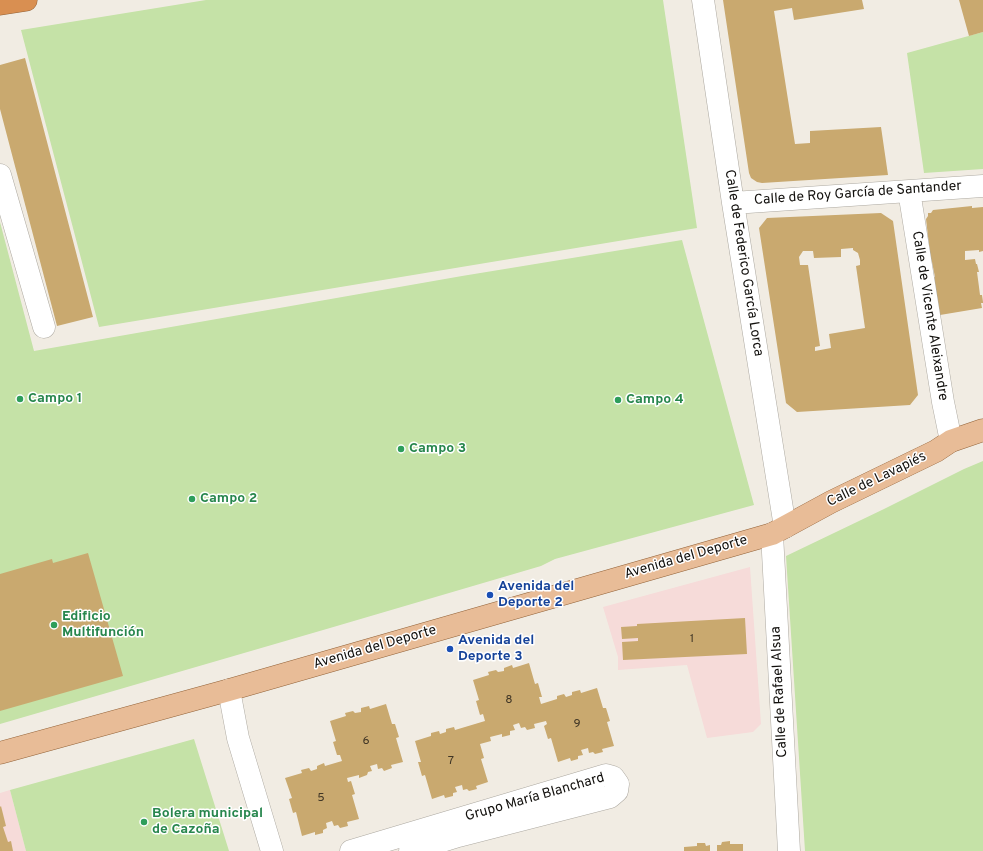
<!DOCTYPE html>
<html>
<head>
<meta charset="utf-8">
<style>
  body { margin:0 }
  canvas { display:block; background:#f1ece3 }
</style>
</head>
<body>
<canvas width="983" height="851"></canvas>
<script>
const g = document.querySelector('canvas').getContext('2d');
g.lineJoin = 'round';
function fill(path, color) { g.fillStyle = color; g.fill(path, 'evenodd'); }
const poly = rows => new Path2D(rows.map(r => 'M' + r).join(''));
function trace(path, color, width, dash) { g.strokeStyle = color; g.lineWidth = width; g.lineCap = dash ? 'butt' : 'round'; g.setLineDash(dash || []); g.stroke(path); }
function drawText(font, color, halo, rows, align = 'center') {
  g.font = font + ' Overpass,sans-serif'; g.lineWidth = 3; g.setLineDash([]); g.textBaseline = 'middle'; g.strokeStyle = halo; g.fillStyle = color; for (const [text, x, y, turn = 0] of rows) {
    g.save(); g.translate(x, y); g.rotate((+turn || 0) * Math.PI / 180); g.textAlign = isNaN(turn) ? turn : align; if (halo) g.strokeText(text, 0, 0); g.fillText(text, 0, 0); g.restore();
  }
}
const education = poly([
  [750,567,761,724,753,732,707,738,687,665,618,670,618,657,603,607],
  [10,790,26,851,0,851,0,793]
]);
const green = poly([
  [206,0,663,0,697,228,99,327,21,30],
  [983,32,983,169,924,173,907,53],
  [0,222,34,351,462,276,682,240,754,505,555,559,541,566,330,628,0,724],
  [983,461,983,851,805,851,786,556,884,509,964,469],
  [194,739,229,851,26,851,10,790]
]);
const building = poly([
  [723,0,862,0,864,9,794,20,792,8,774,11,795,144,810,143,810,131,881,127,888,175,762,183,757,182,751,178,749,173],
  [959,0,983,0,983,32,969,36],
  [25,58,93,317,57,326,0,109,0,65],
  [972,206,972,208,983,207,983,251,979,252,979,250,965,251,965,260,975,259,976,264,977,264,979,272,977,272,979,287,980,295,982,295,983,302,983,303,981,303,982,308,940,315,937,297,936,298,933,278,935,277,932,262,931,262,926,219,928,216,928,213,931,213,933,210],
  [881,213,893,221,918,395,910,405,797,412,786,403,759,228,767,218],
  [853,248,853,250,858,253,860,260,860,265,856,266,865,328,829,334,831,348,815,351,815,347,820,346,808,265,800,265,799,257,803,251,813,251,814,258,841,257,841,249],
  [88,553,123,676,0,711,0,574,52,559,53,563],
  [745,618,747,654,623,660,622,642,638,641,638,638,622,639,621,627,637,626,637,624],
  [529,663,535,684,538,683,542,697,539,697,541,704,557,699,557,696,564,694,566,697,572,695,572,692,580,690,581,693,597,688,603,708,606,708,610,721,607,722,614,746,602,749,603,752,595,754,593,752,589,753,588,748,581,750,583,755,578,756,578,759,571,761,570,758,558,762,551,738,548,739,544,726,547,724,546,721,534,724,535,728,527,730,525,727,521,728,519,723,513,725,515,730,510,731,510,735,502,737,502,734,490,737,491,741,480,744,484,758,481,759,488,782,476,786,477,789,469,791,467,789,463,790,462,785,455,787,457,792,453,793,453,796,445,798,444,795,432,799,425,775,422,776,418,762,421,762,415,741,431,736,431,733,439,731,440,734,446,732,446,729,454,727,455,730,485,721,483,714,480,715,476,701,479,700,473,680,489,675,488,672,496,670,498,672,504,671,504,668,512,665,513,668],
  [386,704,392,724,395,724,399,737,396,738,403,762,391,765,392,768,384,771,382,768,378,769,377,764,370,766,372,771,368,772,367,775,359,778,359,775,347,778,348,782,351,781,355,794,352,795,359,819,347,822,348,826,340,828,338,825,334,826,332,821,326,823,327,828,323,830,323,833,315,835,315,832,302,836,296,812,293,813,289,799,292,798,285,778,302,773,301,770,309,768,311,771,317,769,317,766,324,763,325,766,342,761,340,755,337,755,333,742,336,741,330,721,346,716,345,713,353,711,355,713,361,712,361,708,369,706,370,709],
  [1,806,6,826,3,827,8,842,11,841,13,851,0,851,0,807],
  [730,841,730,844,743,844,743,851,717,851,717,845,721,845,722,842],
  [697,843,705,843,706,846,710,845,710,851,684,851,684,847,697,846]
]);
const minor = poly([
  [703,0,733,203,785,527],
  [0,175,44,327],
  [909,191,943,402,951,441],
  [733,203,983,186],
  [772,534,789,851],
  [229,690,238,738,272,851],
  [351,851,606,775,613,777,618,784,617,791,610,797,458,836,410,851]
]);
const major = poly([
  [0,753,229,690,772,534,831,502,936,451,951,441,983,430]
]);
const highway = poly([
  [0,4,26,0]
]);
const markers = [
  [20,399,4,"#2e9e5b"],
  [618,400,4,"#2e9e5b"],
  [401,449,4,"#2e9e5b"],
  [192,499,4,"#2e9e5b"],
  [490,595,4,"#1a4fb4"],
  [54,625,4,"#2e9e5b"],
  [450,649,4,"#1a4fb4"],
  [144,822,4,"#2e9e5b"]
];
const numberNames = [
  ["1",692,640],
  ["8",509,701],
  ["9",577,725],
  ["6",366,742],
  ["7",451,762],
  ["5",321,799]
];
const streetNames = [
  ["Calle de Roy García de Santander",858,194,-4],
  ["Calle de Federico García Lorca",743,263,81],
  ["Calle de Vicente Aleixandre",929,316,81],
  ["Calle de Lavapiés",877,480,-26],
  ["Avenida del Deporte",686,558,-16],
  ["Avenida del Deporte",375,648,-16],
  ["Calle de Rafael Alsua",780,692,-93],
  ["Grupo María Blanchard",535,798,-16]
];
const leisureNames = [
  ["Campo 1",28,399],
  ["Campo 4",626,400],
  ["Campo 3",409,449],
  ["Campo 2",200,499],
  ["Edificio",62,617],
  ["Multifunción",62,633],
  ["Bolera municipal",152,814],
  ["de Cazoña",152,830]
];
const transitNames = [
  ["Avenida del",498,587],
  ["Deporte 2",498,603],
  ["Avenida del",458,641],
  ["Deporte 3",458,657]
];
fill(education, '#f6dbd9');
fill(green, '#c5e2a7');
fill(building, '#c9a96f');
trace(minor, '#ada9a1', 23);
trace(major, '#936339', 23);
trace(highway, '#936339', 23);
trace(minor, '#fff', 22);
trace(major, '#e8bc97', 22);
trace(highway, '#d98f51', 22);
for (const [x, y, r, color] of markers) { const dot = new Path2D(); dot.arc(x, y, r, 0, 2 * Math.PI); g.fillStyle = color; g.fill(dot); trace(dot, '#fff', 1.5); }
drawText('12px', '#403626', null, numberNames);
drawText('14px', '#12100d', '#fff', streetNames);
drawText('bold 14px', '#27864d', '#fff', leisureNames, 'left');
drawText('bold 14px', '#164399', '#fff', transitNames, 'left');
</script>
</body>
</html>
